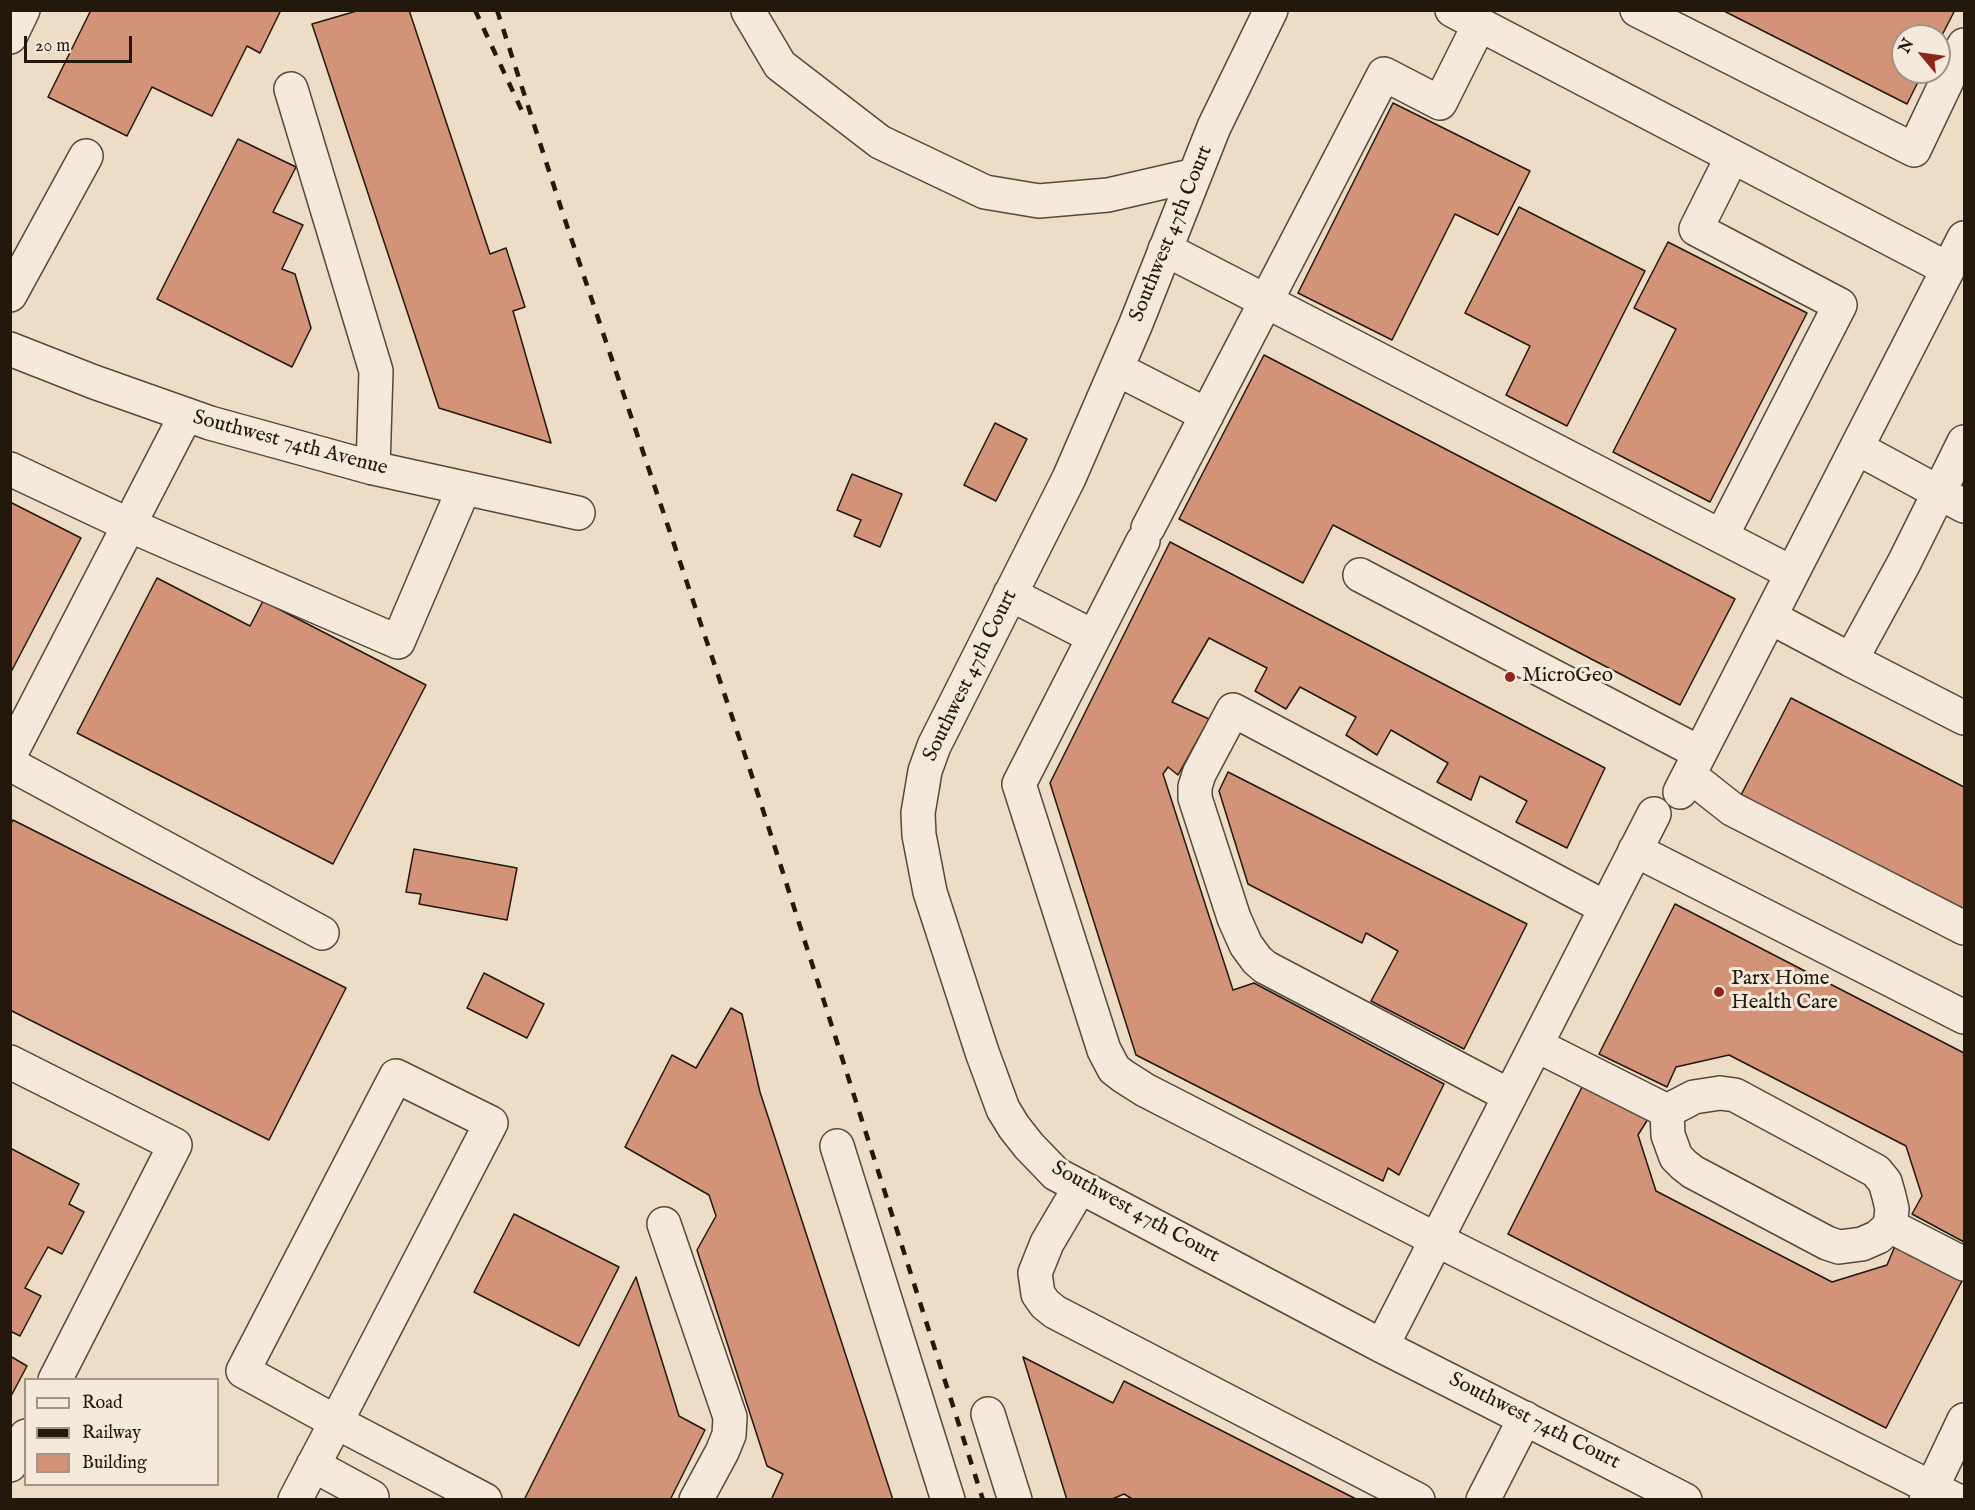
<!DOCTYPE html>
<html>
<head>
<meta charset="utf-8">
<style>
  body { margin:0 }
  #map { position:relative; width:1975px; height:1510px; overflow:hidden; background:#eeddc6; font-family:"IM FELL English",serif }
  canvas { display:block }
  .frame { position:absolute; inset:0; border:12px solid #22180c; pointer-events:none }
  .legend { position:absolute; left:24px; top:1378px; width:195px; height:108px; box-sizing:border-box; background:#f4e9da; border:2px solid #a09588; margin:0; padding:8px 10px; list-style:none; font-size:18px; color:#22180c }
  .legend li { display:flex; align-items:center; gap:12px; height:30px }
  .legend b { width:30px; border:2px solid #a09588 }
  .north { position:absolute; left:1891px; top:24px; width:60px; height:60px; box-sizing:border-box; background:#f4e9da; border:2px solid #a09588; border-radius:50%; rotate:299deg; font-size:16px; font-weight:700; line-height:24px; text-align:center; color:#22180c }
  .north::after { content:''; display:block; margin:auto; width:21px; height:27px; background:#8f2418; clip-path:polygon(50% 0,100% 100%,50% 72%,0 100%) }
  .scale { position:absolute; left:24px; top:36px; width:108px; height:27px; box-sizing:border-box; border:3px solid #22180c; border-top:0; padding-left:8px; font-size:18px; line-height:21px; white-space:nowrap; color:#22180c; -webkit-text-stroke:4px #f4e9da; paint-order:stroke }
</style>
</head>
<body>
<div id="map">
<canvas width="1975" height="1510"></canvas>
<div class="frame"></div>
<ul class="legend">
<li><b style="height:8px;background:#f4e9da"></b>Road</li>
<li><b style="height:8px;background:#22180c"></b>Railway</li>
<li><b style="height:16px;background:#d29379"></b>Building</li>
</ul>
<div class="north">N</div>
<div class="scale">20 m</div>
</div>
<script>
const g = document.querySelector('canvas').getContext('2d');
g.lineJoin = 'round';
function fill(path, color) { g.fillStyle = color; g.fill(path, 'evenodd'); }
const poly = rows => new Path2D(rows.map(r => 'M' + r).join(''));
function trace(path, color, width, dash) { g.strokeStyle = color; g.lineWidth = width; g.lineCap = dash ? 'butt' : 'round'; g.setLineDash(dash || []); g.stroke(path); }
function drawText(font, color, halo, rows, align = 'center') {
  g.font = font + ' "IM FELL English",serif'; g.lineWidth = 6; g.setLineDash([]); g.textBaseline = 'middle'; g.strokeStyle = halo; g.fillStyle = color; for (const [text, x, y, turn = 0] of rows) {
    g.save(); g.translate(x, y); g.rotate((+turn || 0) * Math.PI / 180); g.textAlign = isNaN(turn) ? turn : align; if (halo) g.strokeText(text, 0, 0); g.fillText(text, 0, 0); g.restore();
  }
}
const building = poly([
  [91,10,281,10,260,53,247,46,212,116,152,87,127,136,48,97,91,10],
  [360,10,409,10,490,254,506,248,525,307,513,311,551,443,439,408,312,24,360,10],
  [1722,10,1955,10,1939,41,1939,36,1903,36,1903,72,1923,72,1907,104,1722,10],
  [1393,103,1530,171,1498,235,1455,214,1392,340,1298,293,1393,103],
  [238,139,296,167,273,212,303,225,282,269,295,274,311,328,292,367,157,299,238,139],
  [1519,207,1645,271,1567,426,1506,395,1530,346,1465,313,1519,207],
  [1668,242,1807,313,1710,502,1613,452,1676,329,1634,308,1668,242],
  [1264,355,1735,599,1680,705,1333,525,1303,583,1179,519,1264,355],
  [995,423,1027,439,996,501,964,485,995,423],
  [852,474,902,494,880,547,854,536,861,520,837,510,852,474],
  [10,502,81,538,10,674,10,502],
  [1170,542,1605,768,1567,848,1516,822,1527,801,1480,776,1471,800,1437,782,1448,763,1391,730,1377,755,1346,735,1356,717,1300,687,1286,709,1255,691,1267,668,1209,638,1172,702,1209,719,1178,775,1168,767,1163,774,1233,990,1254,983,1444,1084,1399,1175,1388,1168,1383,1181,1136,1055,1050,783,1170,542],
  [157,578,250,626,263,601,426,685,333,864,77,733,157,578],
  [1791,698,1964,787,1964,909,1741,795,1791,698],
  [1228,772,1527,924,1464,1049,1371,1001,1398,951,1366,933,1362,943,1248,884,1219,791,1228,772],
  [13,820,346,988,269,1140,10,1010,10,825,13,820],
  [414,849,517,868,507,920,419,904,421,894,406,892,414,849],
  [1675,904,1964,1053,1964,1242,1912,1214,1922,1196,1906,1146,1729,1055,1676,1067,1667,1087,1599,1054,1675,904],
  [484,973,544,1004,527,1038,467,1008,484,973],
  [731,1008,742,1014,760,1092,893,1500,771,1500,783,1474,767,1466,697,1250,716,1216,709,1195,625,1147,672,1055,696,1068,731,1008],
  [1583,1085,1648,1119,1638,1135,1656,1191,1832,1282,1887,1265,1895,1246,1963,1279,1886,1428,1508,1234,1583,1085],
  [10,1148,79,1184,69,1204,84,1212,62,1254,48,1247,25,1288,41,1296,20,1336,10,1331,10,1148],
  [514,1214,619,1267,579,1346,474,1292,514,1214],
  [636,1277,679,1416,705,1430,670,1500,524,1500,636,1277],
  [10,1356,27,1366,10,1398,10,1356],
  [1023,1357,1113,1403,1124,1381,1358,1500,1134,1500,1124,1494,1110,1500,1067,1500,1023,1357]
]);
const minor = poly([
  [1271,10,1214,127,1135,326,1069,478,934,746,925,771,918,813,919,835,930,892,982,1052,1003,1109,1014,1127,1029,1146,1056,1174,1382,1346,1685,1500],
  [1452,10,1948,269],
  [1637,10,1914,150,1964,45],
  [748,11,780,65,880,142,985,192,1039,201,1108,195,1195,175],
  [10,37,23,10],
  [291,89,376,371,373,468],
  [1165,249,1792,573],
  [10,295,86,156],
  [10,349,94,382,210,423,373,468,578,513],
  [1117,369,1207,415],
  [1857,448,1964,506],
  [10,469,129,525,398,642,464,488],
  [1148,528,1384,74,1440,103,1479,25],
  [1722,535,1840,305,1696,229,1732,157],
  [1143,541,1019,784,1104,1050,1114,1069,1123,1076,1145,1090,1437,1240,1956,1500],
  [1360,575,1700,753],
  [1010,594,1094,637],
  [1770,617,1851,660,1904,563,1964,442],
  [1851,660,1964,718],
  [10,755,186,415],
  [10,764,322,933],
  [1689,775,1732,809,1964,928],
  [1680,792,1964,238],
  [1635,850,1964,1017],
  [1536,1045,1667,1111],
  [10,1062,175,1145,55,1380],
  [1720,1093,1735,1095,1876,1171,1885,1182,1889,1196,1892,1209,1890,1226,1878,1237,1862,1244,1839,1247,1827,1243,1693,1172,1684,1165,1676,1157,1668,1135,1667,1111,1694,1097,1720,1093],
  [1510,1096,1265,967,1257,960,1246,945,1234,918,1195,798,1195,787,1199,774,1233,710,1606,908],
  [837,1146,948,1500],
  [1080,1187,1047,1243,1035,1273,1038,1294,1045,1304,1055,1312,1418,1500],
  [664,1224,730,1417,729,1435,722,1452,696,1500],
  [1890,1226,1964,1264],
  [1382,1346,1654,814],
  [988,1414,1015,1500],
  [10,1465,26,1436],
  [313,1465,372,1497,370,1500],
  [295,1500,336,1422,491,1123,396,1076,243,1371,336,1422,485,1500],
  [1483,1500,1525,1418],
  [1926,1500,1964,1420]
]);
const rail = poly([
  [475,10,522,111],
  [497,10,561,208,755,785,983,1500]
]);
const markers = [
  [1510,677,6,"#8f2418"],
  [1719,992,6,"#8f2418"]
];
const streetNames = [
  ["Southwest 47th Court",1172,234,-68],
  ["Southwest 74th Avenue",290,444,15],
  ["Southwest 47th Court",971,676,-64],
  ["Southwest 47th Court",1135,1213,29],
  ["Southwest 74th Court",1534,1422,27]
];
const poiNames = [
  ["MicroGeo",1522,677],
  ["Parx Home",1731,980],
  ["Health Care",1731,1004]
];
fill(building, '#d29379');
trace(building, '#22180c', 1.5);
trace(minor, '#55493a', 36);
trace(minor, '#f4e9da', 33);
trace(rail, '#22180c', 4.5, [10, 10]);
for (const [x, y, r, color] of markers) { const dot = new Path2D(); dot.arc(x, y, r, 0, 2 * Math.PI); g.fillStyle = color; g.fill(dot); trace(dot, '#f4e9da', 2); }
drawText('21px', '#22180c', '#f4e9da', streetNames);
drawText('21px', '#22180c', '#f4e9da', poiNames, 'left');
</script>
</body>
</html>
